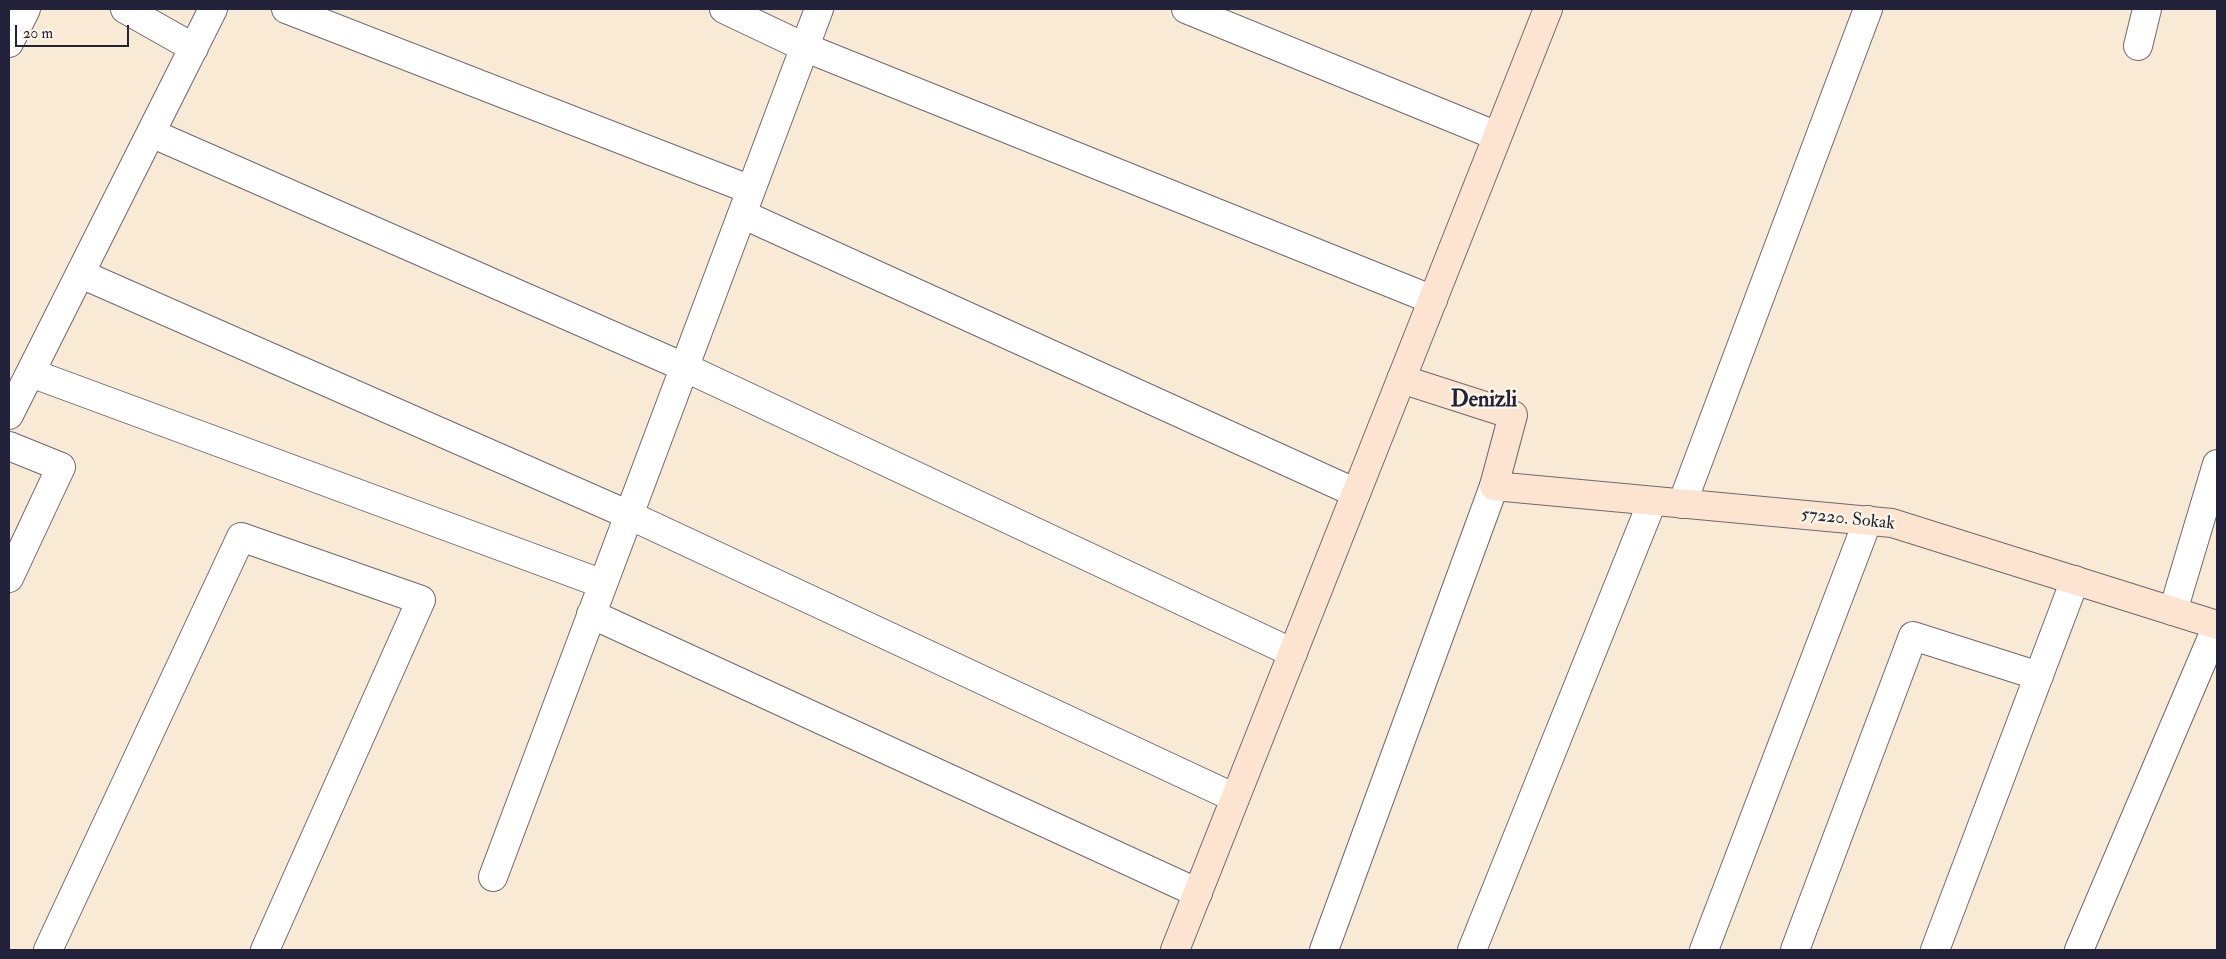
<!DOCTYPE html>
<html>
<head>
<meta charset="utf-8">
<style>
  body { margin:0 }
  #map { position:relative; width:2226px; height:959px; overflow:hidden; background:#f8ead4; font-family:"IM FELL Double Pica",serif }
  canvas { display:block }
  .frame { position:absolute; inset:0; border:10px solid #22223b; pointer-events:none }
  .scale { position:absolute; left:15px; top:25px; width:114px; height:22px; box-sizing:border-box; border:2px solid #22223b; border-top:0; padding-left:6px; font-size:15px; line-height:18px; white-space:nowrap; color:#22223b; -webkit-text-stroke:4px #fcf5e5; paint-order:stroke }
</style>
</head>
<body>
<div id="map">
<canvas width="2226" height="959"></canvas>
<div class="frame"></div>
<div class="scale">20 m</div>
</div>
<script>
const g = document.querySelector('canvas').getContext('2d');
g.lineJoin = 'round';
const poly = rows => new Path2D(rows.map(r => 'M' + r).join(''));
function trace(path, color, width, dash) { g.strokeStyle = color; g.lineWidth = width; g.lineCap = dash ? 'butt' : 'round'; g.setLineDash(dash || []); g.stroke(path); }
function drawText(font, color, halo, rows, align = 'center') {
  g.font = font + ' "IM FELL Double Pica",serif'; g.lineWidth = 5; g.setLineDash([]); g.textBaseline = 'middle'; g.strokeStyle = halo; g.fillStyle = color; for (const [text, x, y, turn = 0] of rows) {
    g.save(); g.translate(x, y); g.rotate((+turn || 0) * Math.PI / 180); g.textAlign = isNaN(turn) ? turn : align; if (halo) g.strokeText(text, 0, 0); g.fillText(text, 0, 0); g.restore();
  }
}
const street = poly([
  [125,9,194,48],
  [286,9,751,190],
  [724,9,804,47,1433,300],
  [1186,9,1497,136],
  [9,43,26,9],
  [2138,46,2147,9],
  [151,133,684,367,1293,653],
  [742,214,1356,493],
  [81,274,629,515,1235,798],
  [31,373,603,584],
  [9,415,213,9],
  [9,446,61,467,9,578],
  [1682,504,1868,9],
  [2173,611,2217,464],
  [591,614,1198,893],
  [493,877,819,9],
  [48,950,241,537,421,600,265,950],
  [1324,950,1494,486],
  [1472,950,1652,502],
  [1704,950,1868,520],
  [1795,950,1913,636,2039,676],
  [1935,950,2075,580],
  [2079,950,2217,626]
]);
const secondary = poly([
  [1401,379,1513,415,1494,486,1892,523,2217,625],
  [1175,950,1548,9]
]);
const streetNames = [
  ["57220. Sokak",1848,520,6]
];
const districtNames = [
  ["Denizli",1484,401]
];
trace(street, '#6d6871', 30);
trace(secondary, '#6d6871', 30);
trace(street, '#fff', 28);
trace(secondary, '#fde4d0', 28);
drawText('18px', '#22223b', '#fcf5e5', streetNames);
drawText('bold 22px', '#22223b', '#fcf5e5', districtNames);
</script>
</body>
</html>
